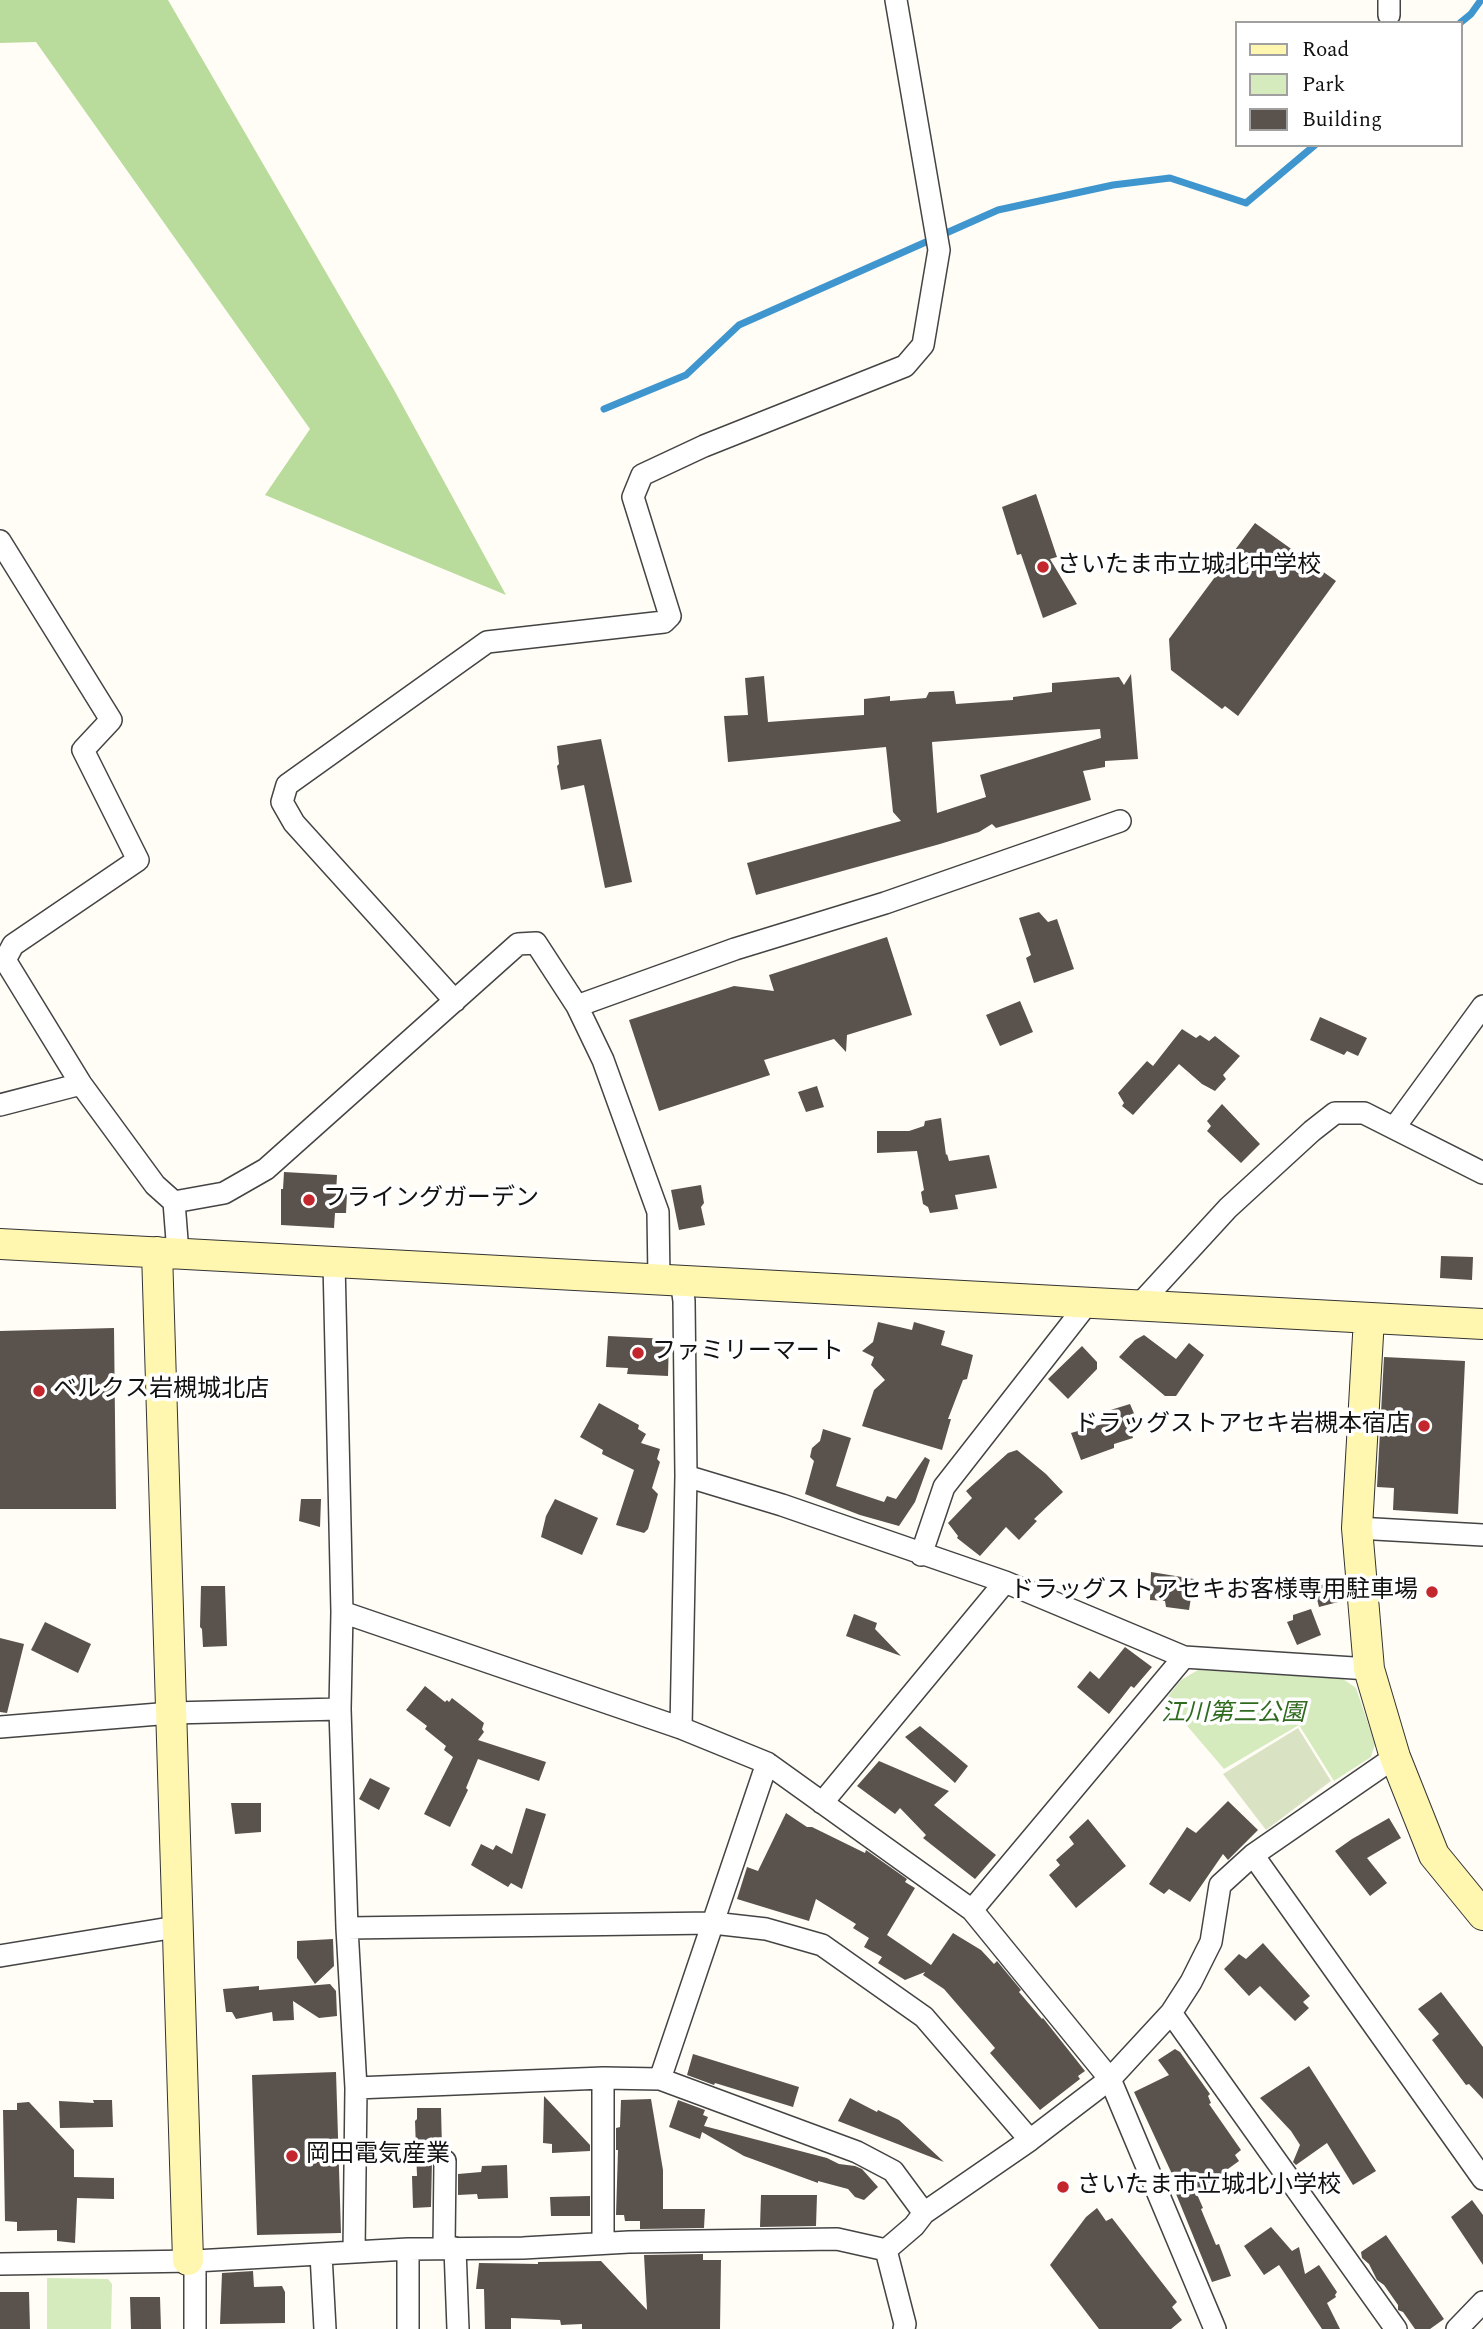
<!DOCTYPE html>
<html>
<head>
<meta charset="utf-8">
<style>
  body { margin:0 }
  #map { position:relative; width:1483px; height:2329px; overflow:hidden; background:#fffdf5; font-family:Spectral,serif }
  canvas { display:block }
  .legend { position:absolute; left:1235px; top:21px; width:228px; height:126px; box-sizing:border-box; background:#fff; border:2px solid #a0a0a0; margin:0; padding:9px 12px; list-style:none; font-size:21px; color:#111 }
  .legend li { display:flex; align-items:center; gap:14px; height:35px }
  .legend b { width:35px; border:2px solid #a0a0a0 }
</style>
</head>
<body>
<div id="map">
<canvas width="1483" height="2329"></canvas>
<ul class="legend">
<li><b style="height:9px;background:#fff6b0"></b>Road</li>
<li><b style="height:19px;background:#d5ebbd"></b>Park</li>
<li><b style="height:19px;background:#5a524d"></b>Building</li>
</ul>
</div>
<script>
const g = document.querySelector('canvas').getContext('2d');
g.lineJoin = 'round';
function fill(path, color) { g.fillStyle = color; g.fill(path, 'evenodd'); }
const poly = rows => new Path2D(rows.map(r => 'M' + r).join(''));
function trace(path, color, width, dash) { g.strokeStyle = color; g.lineWidth = width; g.lineCap = dash ? 'butt' : 'round'; g.setLineDash(dash || []); g.stroke(path); }
function drawText(font, color, halo, rows, align = 'center') {
  g.font = font + ' Spectral,"Noto Sans JP",serif'; g.lineWidth = 7; g.setLineDash([]); g.textBaseline = 'middle'; g.strokeStyle = halo; g.fillStyle = color; for (const [text, x, y, turn = 0] of rows) {
    g.save(); g.translate(x, y); g.rotate((+turn || 0) * Math.PI / 180); g.textAlign = isNaN(turn) ? turn : align; if (halo) g.strokeText(text, 0, 0); g.fillText(text, 0, 0); g.restore();
  }
}
const green = poly([
  [1198,1670,1343,1679,1356,1688,1375,1744,1371,1757,1334,1781,1299,1725,1224,1769,1165,1700,1181,1680],
  [47,2278,108,2279,112,2284,111,2329,47,2329]
]);
const forest = poly([
  [0,0,168,0,393,388,506,595,265,495,310,429,36,42,0,43]
]);
const cemetery = poly([
  [1298,1728,1331,1781,1266,1830,1223,1774]
]);
const stream = poly([
  [1460,23,1471,14,1481,0],
  [604,409,686,375,739,325,998,210,1113,185,1170,178,1246,203,1315,145]
]);
const building = poly([
  [1036,494,1057,557,1050,559,1077,604,1043,618,1021,554,1017,555,1002,507],
  [1255,523,1336,581,1238,716,1225,706,1222,709,1171,670,1169,639],
  [1131,674,1138,759,1105,761,1105,767,1083,771,1091,800,996,828,992,824,979,832,940,844,756,895,747,863,901,821,893,812,886,747,728,762,724,716,748,715,745,678,764,676,768,722,864,715,864,699,890,696,890,701,926,698,929,692,954,691,956,704,1013,700,1013,697,1052,692,1052,683,1119,677,1124,685],
  [1100,729,1101,738,980,775,986,797,937,813,932,742],
  [601,739,632,882,605,888,584,785,561,790,557,766,559,764,557,746],
  [1039,912,1048,922,1057,919,1074,969,1034,983,1026,958,1031,955,1019,918],
  [887,937,912,1015,847,1035,846,1052,834,1039,764,1060,770,1075,659,1111,629,1020,734,986,774,991,769,975],
  [1020,1001,1033,1032,1000,1046,986,1015],
  [1320,1017,1367,1038,1358,1056,1347,1051,1344,1055,1310,1040],
  [1182,1029,1196,1038,1200,1035,1209,1041,1215,1036,1240,1056,1223,1075,1226,1079,1215,1091,1202,1084,1179,1064,1133,1115,1122,1106,1124,1103,1118,1093,1147,1061,1153,1066],
  [817,1086,824,1107,806,1112,798,1092],
  [1222,1104,1260,1144,1241,1163,1207,1131,1211,1126,1207,1121],
  [941,1118,946,1155,947,1154,949,1161,989,1155,997,1188,955,1195,958,1209,930,1213,928,1207,923,1204,921,1192,924,1190,917,1151,877,1153,877,1131,909,1131,924,1126,925,1121],
  [284,1172,337,1175,336,1194,347,1194,346,1213,335,1213,334,1228,281,1225,281,1189,283,1189],
  [701,1185,704,1203,701,1207,705,1225,679,1230,671,1190],
  [1441,1256,1473,1257,1472,1280,1440,1278],
  [878,1322,912,1330,914,1322,945,1331,941,1345,973,1355,967,1379,963,1380,948,1419,951,1419,942,1450,862,1426,874,1390,885,1380,871,1365,874,1357,862,1351,873,1342],
  [114,1328,116,1509,0,1509,0,1331],
  [1144,1335,1176,1359,1189,1343,1204,1355,1176,1396,1165,1396,1119,1357,1135,1340],
  [608,1336,669,1339,668,1376,627,1374,628,1368,606,1367],
  [1082,1346,1097,1362,1097,1369,1068,1399,1048,1379],
  [1384,1357,1465,1361,1458,1514,1393,1510,1394,1488,1377,1487],
  [599,1403,639,1425,638,1429,646,1434,641,1443,660,1449,657,1459,660,1462,652,1488,658,1494,648,1529,644,1533,616,1525,634,1470,602,1454,603,1450,580,1437],
  [1130,1404,1136,1418,1128,1423,1133,1438,1114,1444,1114,1448,1081,1460,1071,1433,1106,1423,1104,1412],
  [823,1429,851,1438,836,1486,884,1502,887,1496,896,1499,925,1457,930,1460,915,1502,899,1526,860,1515,805,1494,814,1461,810,1457,812,1448,820,1441],
  [1017,1450,1046,1474,1063,1492,1034,1519,1037,1521,1019,1540,1006,1527,980,1556,957,1538,958,1536,948,1523,972,1498,966,1491,1008,1453],
  [301,1499,321,1499,320,1527,299,1521],
  [555,1499,598,1518,582,1555,541,1537,546,1516],
  [1151,1572,1194,1579,1189,1610,1166,1607,1165,1601,1150,1600],
  [1336,1581,1342,1601,1319,1607,1314,1587],
  [201,1586,225,1586,227,1646,203,1647,202,1629,200,1627],
  [1311,1609,1321,1635,1297,1645,1287,1622,1293,1620,1293,1615],
  [854,1614,877,1623,875,1629,901,1656,846,1636],
  [45,1622,91,1644,78,1673,31,1650],
  [0,1638,24,1644,7,1713,0,1712],
  [1125,1647,1152,1667,1134,1688,1131,1686,1109,1714,1077,1687,1090,1671,1099,1679],
  [425,1686,445,1702,447,1700,449,1702,452,1698,484,1723,482,1729,484,1732,478,1740,546,1762,539,1781,478,1759,466,1788,468,1790,450,1827,424,1814,453,1757,444,1750,446,1746,425,1729,427,1726,406,1710],
  [920,1726,968,1766,955,1783,905,1737],
  [879,1761,949,1791,934,1805,996,1855,975,1879,923,1838,926,1835,900,1808,895,1814,857,1786],
  [370,1778,390,1788,379,1810,359,1799],
  [1228,1801,1258,1830,1228,1860,1223,1854,1190,1902,1169,1889,1164,1894,1149,1884,1187,1827,1196,1833],
  [231,1803,261,1803,261,1832,235,1834],
  [526,1808,546,1814,522,1889,511,1883,508,1887,471,1865,481,1844,493,1850,496,1845,512,1854],
  [786,1813,807,1827,812,1827,865,1853,866,1850,907,1879,905,1882,915,1888,887,1935,931,1965,953,1933,981,1950,994,1964,997,1961,1021,1990,1019,1992,1042,2019,1043,2018,1085,2071,1078,2076,1080,2079,1040,2110,990,2053,995,2048,944,1989,923,1975,925,1972,905,1980,878,1963,882,1957,864,1947,869,1938,853,1928,856,1924,816,1899,809,1921,737,1899,747,1867,758,1871],
  [1389,1818,1401,1838,1367,1858,1387,1883,1370,1896,1335,1851,1352,1839],
  [1088,1819,1126,1866,1076,1908,1049,1875,1060,1865,1056,1860,1074,1844,1069,1837],
  [333,1939,334,1966,315,1984,297,1958,297,1941],
  [1263,1943,1310,1996,1303,2002,1309,2008,1295,2021,1260,1986,1249,1996,1224,1969,1239,1954,1246,1959],
  [330,1984,336,1991,337,2016,319,2018,293,2001,294,2020,273,2021,272,2012,236,2019,232,2012,226,2012,223,1989,259,1986,259,1990],
  [1441,1992,1483,2047,1483,2099,1469,2084,1466,2085,1432,2040,1439,2034,1418,2009],
  [1175,2049,1180,2052,1210,2094,1208,2096,1211,2103,1209,2104,1241,2150,1235,2155,1239,2161,1196,2192,1203,2208,1201,2209,1216,2245,1219,2244,1231,2276,1212,2282,1174,2189,1178,2187,1134,2092,1169,2075,1158,2060],
  [693,2054,799,2087,793,2107,715,2083,714,2085,687,2075],
  [1309,2066,1376,2171,1353,2185,1327,2143,1296,2165,1293,2162,1300,2145,1291,2131,1260,2098],
  [336,2072,341,2233,257,2235,252,2075],
  [544,2096,590,2145,590,2151,552,2153,552,2144,543,2143],
  [850,2098,877,2112,878,2110,899,2120,944,2162,838,2121],
  [651,2099,663,2170,663,2209,705,2209,704,2228,640,2229,640,2221,625,2221,624,2215,616,2215,618,2150,616,2150,616,2128,620,2127,621,2100],
  [93,2100,112,2100,113,2127,60,2128,59,2101,94,2103],
  [678,2100,705,2110,703,2115,708,2117,704,2126,827,2158,839,2164,855,2166,862,2169,878,2187,864,2200,855,2197,848,2189,818,2181,818,2183,744,2156,702,2132,700,2139,669,2127],
  [29,2102,74,2150,74,2177,114,2178,114,2199,77,2198,75,2243,57,2241,57,2230,17,2231,17,2222,5,2221,3,2110,17,2110,17,2103],
  [417,2108,441,2108,442,2149,434,2154,432,2160,431,2207,413,2208,412,2176,417,2176,415,2121,417,2119],
  [507,2165,508,2198,478,2199,477,2194,458,2195,458,2174,481,2172,482,2166],
  [761,2195,817,2195,816,2226,760,2227],
  [590,2196,590,2216,551,2216,550,2197],
  [1472,2200,1483,2215,1483,2265,1451,2217],
  [1097,2208,1106,2221,1112,2218,1177,2302,1172,2307,1182,2320,1171,2329,1099,2329,1050,2265,1086,2217],
  [1271,2227,1292,2251,1299,2247,1305,2274,1319,2265,1337,2292,1335,2295,1336,2297,1327,2303,1340,2329,1322,2329,1279,2265,1264,2275,1244,2246],
  [1386,2235,1444,2319,1430,2329,1415,2329,1403,2312,1398,2310,1398,2305,1384,2285,1377,2280,1369,2264,1362,2258,1361,2252],
  [703,2254,703,2260,721,2260,720,2329,582,2329,582,2324,561,2325,560,2320,511,2318,511,2329,485,2329,484,2289,476,2289,479,2263,538,2264,538,2262,601,2261,647,2310,644,2255],
  [253,2271,254,2287,282,2286,285,2292,285,2323,220,2324,222,2273],
  [0,2292,29,2292,30,2329,0,2329],
  [130,2297,160,2297,161,2329,131,2329]
]);
const street = poly([
  [1389,15,1389,0],
  [0,541,111,720,83,750,138,860,13,945,5,960,81,1084,155,1185,174,1202,224,1193,266,1169,518,944,536,943,577,1006,603,1060,658,1212,659,1279],
  [455,1001,294,823,282,802,287,785,487,642,664,622,670,616,633,497,642,475,704,446,905,366,923,345,939,250,896,0],
  [577,1006,735,949,885,903,1120,821],
  [0,1105,81,1084],
  [1394,1128,1483,1006],
  [174,1202,178,1253],
  [334,1262,342,1612,340,1709,347,1928,356,2088,354,2252],
  [1138,1306,1228,1208,1312,1131,1335,1113,1364,1113,1483,1173],
  [686,1476,782,1505,1005,1582,1184,1657,1369,1669],
  [1357,1528,1483,1535],
  [921,1555,944,1487,1087,1304],
  [342,1612,681,1728,767,1763,972,1910,1110,2079,1215,2329],
  [0,1727,171,1713,340,1709],
  [681,1728,686,1476,684,1301,681,1280],
  [822,1803,1005,1582],
  [1253,1855,1483,2179],
  [972,1910,1184,1657],
  [347,1928,713,1923,766,1929,822,1945,924,2017,1030,2140],
  [0,1956,176,1927],
  [1171,2013,1396,2329],
  [603,2078,603,2243],
  [660,2079,767,1763],
  [356,2088,603,2078,660,2079,857,2152,893,2171,924,2213],
  [444,2248,445,2161],
  [455,2248,458,2329],
  [886,2250,914,2226,924,2213,1030,2140,1110,2079,1171,2013,1191,1982,1211,1942,1220,1885,1253,1855,1395,1757],
  [886,2250,905,2324,904,2329],
  [321,2254,325,2329],
  [195,2261,195,2329],
  [0,2264,195,2261,408,2249,523,2248,629,2242,837,2239,886,2250],
  [408,2329,408,2249],
  [1457,2329,1483,2302]
]);
const secondary = poly([
  [0,1244,1483,1324],
  [157,1252,188,2260],
  [1369,1318,1357,1528,1369,1669,1395,1757,1434,1855,1483,1915]
]);
const markers = [
  [1043,567,7,"#c4262e"],
  [309,1200,7,"#c4262e"],
  [638,1353,7,"#c4262e"],
  [39,1391,7,"#c4262e"],
  [1424,1426,7,"#c4262e"],
  [1432,1592,7,"#c4262e"],
  [292,2156,7,"#c4262e"],
  [1063,2187,7,"#c4262e"]
];
const poiNames = [
  ["さいたま市立城北中学校",1057,567],
  ["フライングガーデン",323,1200],
  ["ファミリーマート",652,1353],
  ["ベルクス岩槻城北店",53,1391],
  ["ドラッグストアセキ岩槻本宿店",1410,1426,"right"],
  ["ドラッグストアセキお客様専用駐車場",1418,1592,"right"],
  ["岡田電気産業",306,2156],
  ["さいたま市立城北小学校",1077,2187]
];
const parkNames = [
  ["江川第三公園",1233,1715]
];
fill(green, '#d5ebbd');
fill(forest, '#b9dc9c');
fill(cemetery, '#d9e3c4');
trace(stream, '#3f96cf', 7);
fill(building, '#5a524d');
trace(street, '#444', 24);
trace(secondary, '#333', 32);
trace(street, '#fff', 21);
trace(secondary, '#fff6b0', 30);
for (const [x, y, r, color] of markers) { const dot = new Path2D(); dot.arc(x, y, r, 0, 2 * Math.PI); g.fillStyle = color; g.fill(dot); trace(dot, '#fff', 2.5); }
drawText('24px', '#111', '#fff', poiNames, 'left');
drawText('italic 24px', '#2f6b1f', '#fff', parkNames);
</script>
</body>
</html>
